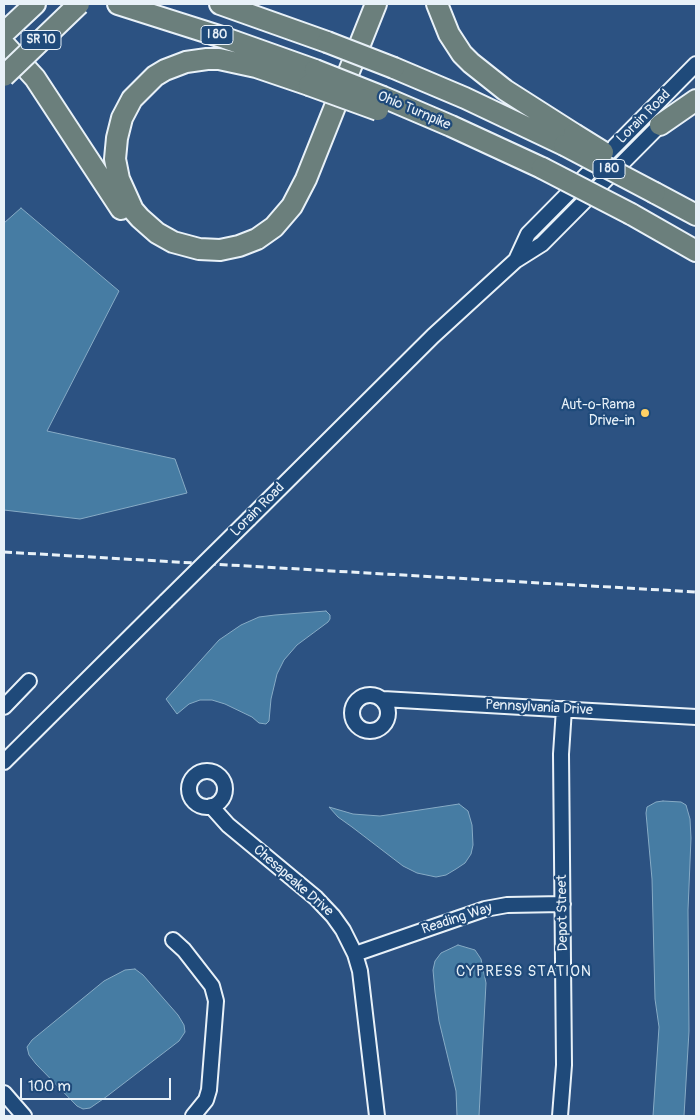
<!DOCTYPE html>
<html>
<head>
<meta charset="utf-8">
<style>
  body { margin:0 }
  #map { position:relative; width:700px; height:1120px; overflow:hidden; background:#2c5282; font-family:Pangolin,sans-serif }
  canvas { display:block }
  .frame { position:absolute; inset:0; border:5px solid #e8f1f8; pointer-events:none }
  .scale { position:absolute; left:20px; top:1078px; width:151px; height:22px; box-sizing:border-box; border:2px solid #e8f1f8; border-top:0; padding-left:6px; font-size:15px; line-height:18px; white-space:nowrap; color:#e8f1f8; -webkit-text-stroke:4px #1f4a7a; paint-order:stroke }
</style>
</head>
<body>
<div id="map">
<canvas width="700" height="1120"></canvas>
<div class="frame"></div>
<div class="scale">100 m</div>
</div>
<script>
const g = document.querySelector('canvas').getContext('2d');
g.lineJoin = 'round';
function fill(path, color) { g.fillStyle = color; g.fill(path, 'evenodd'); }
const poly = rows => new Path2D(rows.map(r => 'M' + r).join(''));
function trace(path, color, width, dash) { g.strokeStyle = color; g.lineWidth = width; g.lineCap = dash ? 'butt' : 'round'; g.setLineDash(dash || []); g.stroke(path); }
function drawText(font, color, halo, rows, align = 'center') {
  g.font = font + ' Pangolin,sans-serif'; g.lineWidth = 4.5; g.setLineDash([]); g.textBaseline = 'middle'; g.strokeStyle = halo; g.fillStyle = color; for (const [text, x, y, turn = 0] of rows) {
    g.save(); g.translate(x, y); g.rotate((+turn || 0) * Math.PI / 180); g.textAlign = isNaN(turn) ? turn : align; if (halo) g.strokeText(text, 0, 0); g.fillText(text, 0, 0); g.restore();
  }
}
const water = poly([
  [21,208,119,291,47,431,175,459,187,493,80,519,4,510,4,223,21,208],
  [326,611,330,615,330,619,328,622,297,645,284,660,277,674,271,699,269,721,266,724,259,723,252,717,225,704,212,700,200,700,189,704,177,714,166,699,219,640,241,625,259,617,275,615,326,611],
  [663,801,681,802,686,805,690,819,691,838,688,910,689,1031,684,1116,653,1116,659,1027,655,999,652,879,646,813,647,807,656,802,663,801],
  [459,804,468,811,472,825,473,845,471,854,465,863,456,869,446,875,436,877,417,873,403,866,352,827,338,817,329,807,353,814,380,816,459,804],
  [458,945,475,950,481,959,486,983,479,1116,457,1116,456,1091,439,1021,435,992,433,970,435,961,441,953,458,945],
  [135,969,143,975,178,1015,184,1025,185,1032,179,1041,106,1097,90,1108,83,1109,77,1106,36,1064,29,1055,27,1047,32,1040,104,981,125,970,135,969]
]);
const minor = poly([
  [516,260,528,234,696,64],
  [249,519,433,336,515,261,542,244,667,118],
  '352 713a18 18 0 1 1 36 0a18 18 0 1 1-36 0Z',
  [383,699,696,717],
  [4,707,29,681],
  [4,762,166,601],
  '189 789a18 18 0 1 1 36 0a18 18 0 1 1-36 0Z',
  [211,806,228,825,316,898,333,916,343,930,355,954,360,971,377,1116],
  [173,940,184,950,212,986,216,1001,209,1090,206,1100,193,1116],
  [355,954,485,909,507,905,563,904],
  [4,1093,24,1116],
  [560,1116,564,1065,561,754,564,709]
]);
const highway = poly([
  [118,4,225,38,315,70],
  [220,4,327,42],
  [437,4,449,34,462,54,471,63,505,90,574,134],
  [4,33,35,4],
  [4,44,35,78,121,209],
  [394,68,465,98,564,145],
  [309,85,256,67,219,59,207,59,186,62,165,70,155,76,132,99,122,118,117,138,115,159,119,179,133,210,140,218,157,233,173,242,199,249,220,250,239,246,257,239,274,227,292,206,306,179,376,4],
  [383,97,451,126,542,168],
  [660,125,696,100],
  [655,193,696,215],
  [631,214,696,251]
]);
const rail = poly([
  [4,552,696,592]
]);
const minorBridge = poly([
  [166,601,249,519]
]);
const highwayBridge = poly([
  [327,42,394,68],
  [315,70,383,97],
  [4,76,79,4],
  [309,85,378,110],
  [574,134,603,152],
  [564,145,655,193],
  [542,168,631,214]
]);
const markers = [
  [645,413,5,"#ffd166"]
];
const shields = [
  [217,35,32],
  [41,40,40],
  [609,169,32]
];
const shieldNames = [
  ["I 80",217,35],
  ["SR 10",41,40],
  ["I 80",609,169]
];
const streetNames = [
  ["Ohio Turnpike",414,111,23],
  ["Lorain Road",644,117,-45],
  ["Lorain Road",258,510,-45],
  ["Pennsylvania Drive",539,708,3],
  ["Chesapeake Drive",293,881,41],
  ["Depot Street",563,913,-91],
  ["Reading Way",457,919,-18]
];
const poiNames = [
  ["Aut-o-Rama",635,405],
  ["Drive-in",635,421]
];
const neighbourhoodNames = [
  ["CYPRESS STATION",524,972]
];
fill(water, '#467ca3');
trace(water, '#87abc5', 1);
trace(minor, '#e8f1f8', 18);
trace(highway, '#e8f1f8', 24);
trace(minor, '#1f4a7a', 14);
trace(highway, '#6b7f7c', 20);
trace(rail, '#e8f1f8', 3, [8, 4]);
trace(minorBridge, '#e8f1f8', 18, []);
trace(highwayBridge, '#e8f1f8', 24, []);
trace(minorBridge, '#1f4a7a', 14);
trace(highwayBridge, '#6b7f7c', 20);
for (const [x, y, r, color] of markers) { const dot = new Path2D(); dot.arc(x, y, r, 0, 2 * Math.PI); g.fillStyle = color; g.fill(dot); trace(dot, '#1f4a7a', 2); }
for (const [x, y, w] of shields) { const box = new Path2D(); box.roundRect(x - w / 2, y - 9.5, w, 19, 4); g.fillStyle = '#1f4a7a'; g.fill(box); trace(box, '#e8f1f8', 1); }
drawText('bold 12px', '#e8f1f8', null, shieldNames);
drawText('14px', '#e8f1f8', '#1f4a7a', streetNames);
drawText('14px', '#e8f1f8', '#1f4a7a', poiNames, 'right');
g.letterSpacing = '1px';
drawText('15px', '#e8f1f8', '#1f4a7a', neighbourhoodNames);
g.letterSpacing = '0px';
</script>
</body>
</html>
